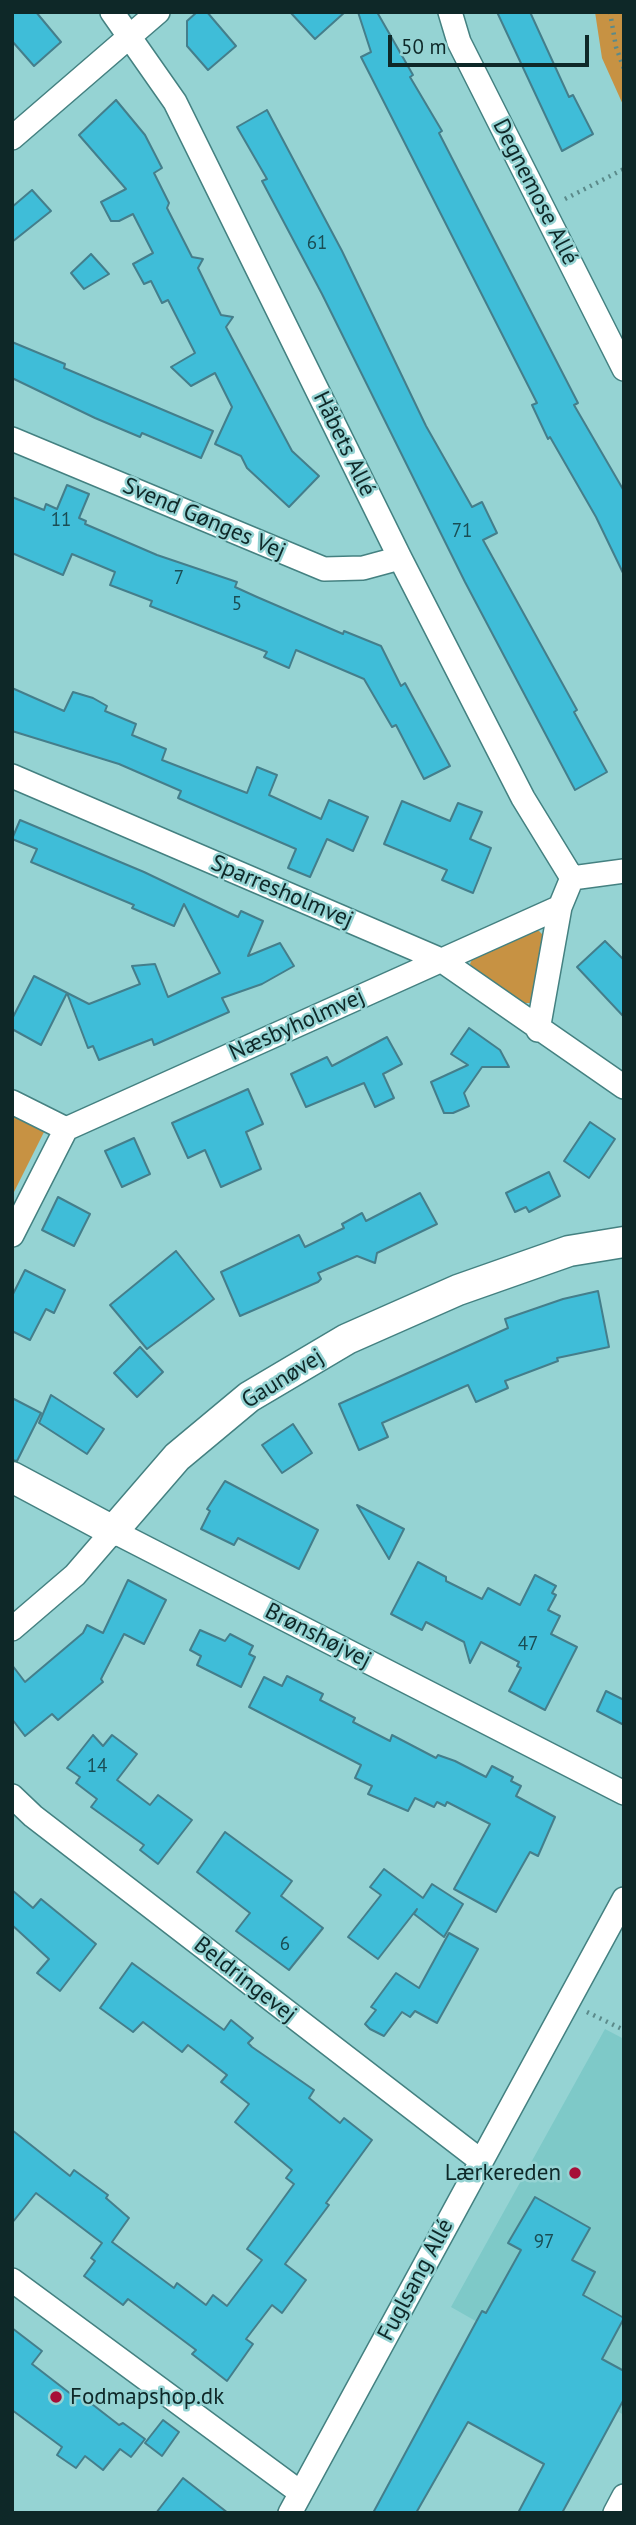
<!DOCTYPE html>
<html>
<head>
<meta charset="utf-8">
<style>
  body { margin:0 }
  #map { position:relative; width:636px; height:2525px; overflow:hidden; background:#95d3d3; font-family:"PT Sans",sans-serif }
  canvas { display:block }
  .frame { position:absolute; inset:0; border:14px solid #0e2828; pointer-events:none }
  .scale { position:absolute; left:388px; top:35px; width:201px; height:32px; box-sizing:border-box; border:4px solid #0e2828; border-top:0; padding-left:9px; font-size:21px; line-height:24px; white-space:nowrap; color:#0e2828; -webkit-text-stroke:5px #95d3d3; paint-order:stroke }
</style>
</head>
<body>
<div id="map">
<canvas width="636" height="2525"></canvas>
<div class="frame"></div>
<div class="scale">50 m</div>
</div>
<script>
const g = document.querySelector('canvas').getContext('2d');
g.lineJoin = 'round';
function fill(path, color) { g.fillStyle = color; g.fill(path, 'evenodd'); }
const poly = rows => new Path2D(rows.map(r => 'M' + r).join(''));
function trace(path, color, width, dash) { g.strokeStyle = color; g.lineWidth = width; g.lineCap = dash ? 'butt' : 'round'; g.setLineDash(dash || []); g.stroke(path); }
function drawText(font, color, halo, rows, align = 'center') {
  g.font = font + ' "PT Sans",sans-serif'; g.lineWidth = 5; g.setLineDash([]); g.textBaseline = 'middle'; g.strokeStyle = halo; g.fillStyle = color; for (const [text, x, y, turn = 0] of rows) {
    g.save(); g.translate(x, y); g.rotate((+turn || 0) * Math.PI / 180); g.textAlign = isNaN(turn) ? turn : align; if (halo) g.strokeText(text, 0, 0); g.fillText(text, 0, 0); g.restore();
  }
}
const built = poly([
  [605,2029,624,2039,624,2415,505,2350,509,2340,451,2307]
]);
const green = poly([
  [595,12,624,12,624,107,602,58],
  [530,931,539,931,544,936,531,1003,523,1003,475,972,470,964,473,957],
  [12,1116,44,1132,12,1196]
]);
const building = poly([
  [12,12,36,12,61,42,34,66,12,41,12,12],
  [197,12,207,12,236,46,208,70,187,46,187,21,197,12],
  [290,12,345,12,315,39,290,12],
  [358,12,377,12,413,75,410,77,442,131,439,133,578,403,574,405,624,491,624,575,596,517,550,437,548,439,532,405,537,403,361,57,371,52,358,12],
  [497,12,530,12,569,97,573,95,593,134,562,151,497,12],
  [116,100,145,135,162,168,154,173,169,203,167,208,192,257,203,259,198,268,221,315,233,317,226,327,292,451,319,476,289,507,247,468,241,456,215,444,232,407,215,373,191,386,171,367,195,353,168,300,162,303,151,281,144,284,133,264,153,253,133,214,119,221,111,221,101,202,126,189,79,135,116,100],
  [267,110,342,251,426,426,472,507,482,502,497,533,483,540,577,710,574,712,607,772,575,790,465,582,322,294,262,181,267,179,237,127,267,110],
  [32,190,51,211,12,242,12,207,32,190],
  [91,254,109,274,84,289,71,273,91,254],
  [12,342,65,364,64,368,213,431,201,458,142,433,140,437,95,418,12,378,12,342],
  [67,485,89,494,79,518,86,521,85,524,157,555,237,582,235,587,257,597,343,634,344,631,381,646,401,686,405,683,450,766,424,779,396,725,392,727,364,679,296,650,289,668,264,657,267,652,150,606,152,601,110,585,115,572,72,554,63,575,12,553,12,497,44,510,46,504,57,509,67,485],
  [12,688,64,711,73,692,93,698,107,706,105,711,136,724,132,735,166,749,162,760,247,793,257,767,277,775,269,795,321,819,329,800,368,817,353,851,327,839,310,877,288,868,296,849,178,798,181,791,119,764,12,731,12,688],
  [402,801,450,821,458,803,482,812,470,839,491,848,473,893,442,880,447,870,384,844,402,801],
  [20,820,144,872,238,917,241,911,263,921,248,956,280,943,294,966,262,984,222,998,229,1012,154,1045,152,1039,99,1060,93,1046,88,1048,67,993,41,1045,12,1029,12,1019,34,976,89,1004,140,984,132,966,155,964,168,997,220,973,184,904,174,926,132,908,134,905,31,862,37,849,12,839,20,820],
  [605,941,624,960,624,1017,577,967,605,941],
  [469,1028,500,1050,509,1067,482,1067,464,1093,469,1106,453,1113,444,1113,431,1082,468,1065,451,1054,469,1028],
  [387,1037,402,1064,383,1074,394,1098,375,1107,364,1083,306,1107,291,1074,327,1057,332,1066,387,1037],
  [248,1089,263,1124,246,1132,261,1169,221,1187,205,1150,188,1158,172,1123,248,1089],
  [590,1122,615,1139,589,1178,564,1161,590,1122],
  [134,1138,150,1174,122,1187,105,1151,134,1138],
  [549,1172,560,1196,529,1212,526,1207,515,1212,506,1193,549,1172],
  [420,1193,437,1224,377,1253,375,1263,357,1256,318,1273,321,1279,318,1282,240,1316,221,1272,299,1235,305,1247,344,1228,342,1224,362,1213,366,1221,420,1193],
  [58,1197,90,1214,74,1246,42,1230,58,1197],
  [176,1251,214,1299,147,1349,110,1305,176,1251],
  [25,1270,65,1290,54,1313,46,1309,30,1340,12,1331,12,1296,25,1270],
  [598,1291,609,1347,557,1358,558,1361,505,1381,508,1388,476,1402,468,1385,382,1423,388,1437,359,1450,339,1404,508,1328,505,1319,563,1299,598,1291],
  [140,1347,163,1372,137,1397,114,1373,140,1347],
  [51,1395,104,1429,87,1454,39,1423,51,1395],
  [12,1398,41,1413,17,1461,12,1460,12,1398],
  [293,1424,312,1453,282,1473,262,1445,293,1424],
  [225,1481,318,1530,299,1569,238,1538,234,1545,201,1529,210,1511,207,1509,225,1481],
  [357,1505,404,1529,389,1559,357,1505],
  [418,1562,446,1577,446,1581,482,1599,488,1588,520,1605,535,1575,556,1586,552,1593,556,1595,548,1610,560,1616,551,1634,577,1647,545,1710,509,1691,521,1668,517,1666,519,1662,481,1642,470,1663,464,1642,426,1622,422,1630,391,1614,418,1562],
  [128,1580,166,1600,144,1644,124,1634,101,1679,103,1682,58,1720,52,1714,25,1736,12,1719,12,1665,25,1682,83,1633,87,1625,103,1633,128,1580],
  [200,1630,225,1641,230,1634,253,1646,249,1654,255,1657,241,1687,197,1665,201,1656,190,1650,200,1630],
  [287,1676,323,1694,320,1700,355,1718,353,1722,390,1741,392,1735,436,1758,438,1755,455,1761,486,1777,492,1766,513,1777,511,1781,521,1786,516,1796,555,1817,538,1856,530,1852,496,1912,454,1889,490,1824,447,1802,445,1806,437,1802,434,1807,415,1798,408,1811,368,1794,372,1786,355,1778,361,1765,249,1707,264,1677,282,1686,287,1676],
  [606,1691,624,1700,624,1725,597,1711,606,1691],
  [93,1735,103,1746,112,1735,137,1754,117,1780,150,1805,158,1795,192,1820,158,1864,140,1850,144,1845,91,1807,97,1799,76,1783,80,1777,67,1768,93,1735],
  [225,1832,292,1881,281,1896,323,1928,289,1970,236,1931,250,1913,197,1872,225,1832],
  [384,1869,423,1898,432,1884,463,1904,444,1937,414,1914,417,1909,378,1959,348,1937,381,1895,370,1887,384,1869],
  [12,1890,33,1908,41,1899,96,1944,60,1991,37,1973,49,1959,12,1925,12,1890],
  [449,1933,478,1949,437,2023,415,2011,410,2017,402,2012,384,2036,370,2029,365,2024,376,2010,371,2007,396,1973,419,1988,449,1933],
  [132,1963,224,2030,231,2020,253,2038,248,2043,252,2047,314,2090,309,2098,340,2123,344,2118,372,2140,326,2203,329,2205,285,2264,306,2280,282,2313,272,2305,246,2339,253,2344,227,2381,192,2354,196,2350,128,2299,123,2305,84,2276,95,2261,91,2258,102,2243,36,2193,12,2223,12,2130,70,2176,74,2170,108,2195,106,2198,129,2218,112,2242,174,2288,177,2283,206,2305,213,2295,227,2306,262,2260,247,2249,294,2184,286,2178,292,2170,235,2122,249,2104,221,2082,227,2075,188,2045,182,2052,143,2022,133,2032,100,2008,132,1963],
  [535,2197,590,2228,572,2260,595,2272,583,2295,624,2318,602,2359,624,2371,624,2399,562,2513,518,2513,544,2464,468,2422,416,2513,373,2513,482,2311,486,2313,521,2250,508,2243,535,2197],
  [12,2328,42,2351,32,2364,76,2398,79,2394,119,2425,123,2423,145,2439,131,2457,120,2449,103,2470,85,2456,76,2468,57,2455,62,2447,12,2410,12,2328],
  [163,2420,179,2432,162,2456,145,2443,163,2420],
  [183,2478,228,2513,156,2513,183,2478]
]);
const path = poly([
  [610,12,616,47,624,69],
  [565,199,624,169],
  [587,2012,624,2030]
]);
const minor = poly([
  [112,12,175,102,400,558,523,798,572,878],
  [450,12,459,42,624,369],
  [12,138,158,12],
  [12,439,324,569,363,568,400,558],
  [12,776,441,960,624,1087],
  [538,1030,560,907],
  [12,1102,66,1129],
  [12,1235,66,1129,560,907,572,878,624,871],
  [12,1629,75,1575,113,1531,624,1793],
  [12,1796,33,1816,481,2161],
  [12,2280,301,2493],
  [290,2513,624,1899],
  [615,2513,624,2496]
]);
const tertiary = poly([
  [12,1477,113,1531,177,1457,249,1397,347,1339,458,1290,569,1251,624,1242]
]);
const markers = [
  [575,2173,7,"#a70e38"],
  [56,2397,7,"#a70e38"]
];
const numberNames = [
  ["61",317,244],
  ["11",61,521],
  ["71",462,532],
  ["7",179,579],
  ["5",237,605],
  ["47",528,1645],
  ["14",97,1767],
  ["6",285,1945],
  ["97",544,2243]
];
const streetNames = [
  ["Degnemose Allé",535,192,63],
  ["Håbets Allé",344,444,64],
  ["Svend Gønges Vej",204,519,23],
  ["Sparresholmvej",282,892,23],
  ["Næsbyholmvej",297,1025,-24],
  ["Gaunøvej",283,1379,-32],
  ["Brønshøjvej",318,1636,27],
  ["Beldringevej",245,1980,38],
  ["Fuglsang Allé",416,2280,-62]
];
const poiNames = [
  ["Lærkereden",561,2173],
  ["Fodmapshop.dk",70,2397,"left"]
];
fill(built, '#7ec9c8');
fill(green, '#c79243');
fill(building, '#3fbdd8');
trace(building, '#447e8b', 2);
trace(minor, '#448181', 26);
trace(tertiary, '#448181', 33);
trace(path, '#5b8a8a', 4.5, [2, 5]);
trace(minor, '#fff', 23);
trace(tertiary, '#fff', 30);
for (const [x, y, r, color] of markers) { const dot = new Path2D(); dot.arc(x, y, r, 0, 2 * Math.PI); g.fillStyle = color; g.fill(dot); trace(dot, '#95d3d3', 2.5); }
drawText('19px', '#1a4d54', null, numberNames);
drawText('23px', '#0e2828', '#95d3d3', streetNames);
drawText('23px', '#0e2828', '#95d3d3', poiNames, 'right');
</script>
</body>
</html>
